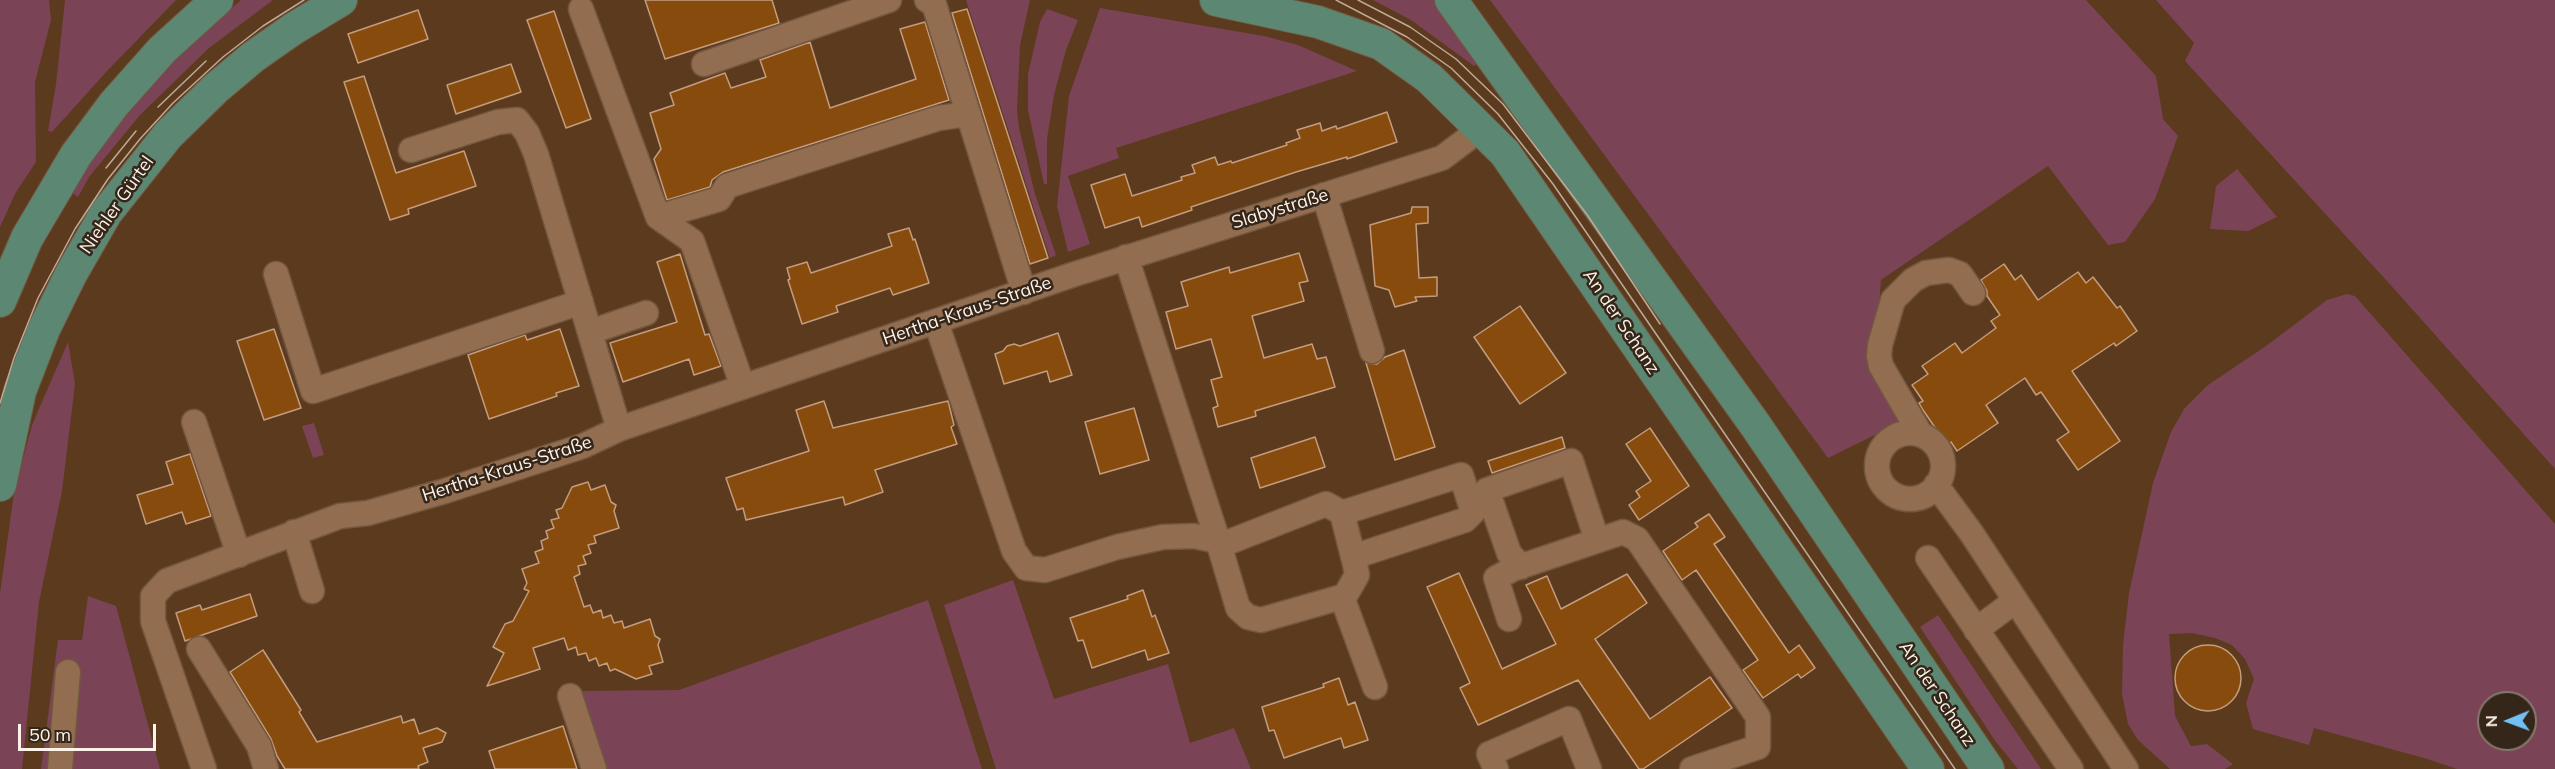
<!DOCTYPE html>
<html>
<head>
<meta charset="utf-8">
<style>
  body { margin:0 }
  #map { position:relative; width:2555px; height:769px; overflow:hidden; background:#5c3a1e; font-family:Mulish,sans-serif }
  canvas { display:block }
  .north { position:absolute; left:2477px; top:691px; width:60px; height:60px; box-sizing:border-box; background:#35261a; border:2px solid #86786c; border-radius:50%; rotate:269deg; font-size:16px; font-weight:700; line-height:24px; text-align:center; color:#fff2e8 }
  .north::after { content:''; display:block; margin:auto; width:21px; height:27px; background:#72c1f5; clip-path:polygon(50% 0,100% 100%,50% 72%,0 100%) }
  .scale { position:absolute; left:18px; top:724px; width:138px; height:27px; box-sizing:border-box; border:3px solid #fff2e8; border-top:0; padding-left:8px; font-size:18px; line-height:21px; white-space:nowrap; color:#fff2e8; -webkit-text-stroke:4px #35261a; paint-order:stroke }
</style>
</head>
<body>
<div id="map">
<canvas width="2555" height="769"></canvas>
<div class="north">N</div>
<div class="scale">50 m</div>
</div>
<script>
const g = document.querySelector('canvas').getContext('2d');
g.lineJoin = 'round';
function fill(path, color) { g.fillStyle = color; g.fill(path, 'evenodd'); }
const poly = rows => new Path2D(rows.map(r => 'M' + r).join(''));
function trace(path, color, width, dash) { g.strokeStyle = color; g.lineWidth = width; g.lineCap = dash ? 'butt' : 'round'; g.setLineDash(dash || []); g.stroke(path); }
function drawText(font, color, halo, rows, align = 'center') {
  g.font = font + ' Mulish,sans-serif'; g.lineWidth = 5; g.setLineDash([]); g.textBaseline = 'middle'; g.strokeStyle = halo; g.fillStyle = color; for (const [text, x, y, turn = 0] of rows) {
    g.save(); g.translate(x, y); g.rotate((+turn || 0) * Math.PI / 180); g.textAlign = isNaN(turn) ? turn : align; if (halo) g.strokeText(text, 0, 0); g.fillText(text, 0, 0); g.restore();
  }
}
const green = poly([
  [0,0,49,0,51,20,35,82,36,162,16,192,0,227],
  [65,0,176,0,108,70,52,132,48,131,56,84],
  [241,0,273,0,209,48,140,115,89,177,78,197,70,191,79,172,129,109,199,36],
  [966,0,1030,0,1020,45,1017,110,1019,128,1035,194,1056,255,1050,258],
  [1373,0,1439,0,1482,61,1474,66,1411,20],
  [1490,0,2086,0,2156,76,2163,119,2178,136,2155,199,2125,242,2108,245,2048,166,1881,280,1874,375,1908,424,1893,426,1828,458],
  [2156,0,2555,0,2555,469,2387,281,2185,61,2194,43],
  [1100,8,1264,36,1298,45,1357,71,1116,148,1119,158,1068,176,1090,244,1068,252,1057,206,1069,96],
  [1047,9,1078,20,1066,50,1054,95,1047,139,1047,184,1044,184,1028,110,1028,74,1040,22],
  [2237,169,2277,217,2248,231,2210,229,2216,186],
  [2347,294,2355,296,2555,524,2555,769,2457,769,2424,758,2314,728,2309,745,2253,729,2246,703,2254,679,2245,659,2232,645,2215,638,2192,633,2169,634,2175,716,2191,746,2207,744,2233,764,2225,769,2170,769,2138,740,2128,724,2122,694,2123,645,2129,593,2153,483,2171,432,2184,409,2208,385,2266,346,2327,300],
  [2489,703,2525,703,2525,739,2489,739],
  [68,342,75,384,62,491,39,602,22,769,0,769,0,593,14,493,32,425],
  [314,423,324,455,313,458,302,426],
  [1013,580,1054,699,1168,664,1190,743,1234,728,1251,769,996,769,944,605],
  [88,596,116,606,160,769,41,769,58,640,82,640],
  [928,600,982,769,600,769,578,691,679,690],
  [1938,615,2041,769,2018,769,1996,742,1920,627]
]);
const building = poly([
  [645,0,772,0,779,23,665,59,645,0],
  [967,9,1048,258,1030,264,952,13,967,9],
  [418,10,428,39,358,63,348,34,418,10],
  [554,11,591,119,566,128,527,20,554,11],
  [925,22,949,100,723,172,712,180,710,187,667,200,654,159,661,149,650,113,674,105,670,93,725,73,731,88,766,77,760,60,810,42,830,108,916,79,900,29,925,22],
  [511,64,521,92,456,114,447,85,511,64],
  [364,76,396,173,464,151,476,186,408,209,409,214,390,220,344,82,364,76],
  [1387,112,1397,142,1347,159,1347,157,1296,172,1191,207,1192,210,1142,227,1139,217,1105,228,1091,185,1125,174,1132,196,1182,180,1181,177,1195,173,1192,165,1215,157,1218,165,1231,161,1232,163,1287,145,1286,143,1300,138,1297,130,1320,123,1322,131,1336,126,1337,129,1387,112],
  [1412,207,1428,207,1428,223,1416,224,1419,278,1437,277,1437,296,1415,297,1417,301,1395,307,1389,290,1375,286,1370,225,1411,213,1412,207],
  [909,228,913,240,915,239,929,283,893,295,890,288,836,306,838,312,802,324,788,280,790,279,787,268,807,262,811,273,892,246,888,234,909,228],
  [1299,253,1308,281,1299,283,1304,301,1252,316,1264,358,1312,344,1317,359,1326,357,1335,387,1255,411,1256,416,1218,427,1213,408,1218,406,1211,380,1222,377,1211,339,1176,349,1166,312,1188,306,1181,282,1229,267,1230,273,1299,253],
  [680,254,705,335,709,334,721,366,694,375,689,359,623,382,610,343,677,322,657,262,680,254],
  [2004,264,2015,280,2021,275,2038,300,2078,272,2086,283,2093,277,2117,308,2120,306,2137,331,2116,346,2114,343,2072,371,2120,441,2078,470,2057,440,2069,432,2041,392,2036,395,2025,378,1986,405,1998,423,1957,451,1951,442,1947,445,1923,410,1919,403,1923,401,1912,385,1928,374,1922,366,1955,343,1962,353,1996,328,1991,321,2000,315,1987,296,1987,291,1981,280,2004,264],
  [1520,306,1566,373,1520,404,1474,337,1520,306],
  [274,329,301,408,264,420,237,341,274,329],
  [560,329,579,386,556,393,557,396,489,419,468,355,525,335,527,340,560,329],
  [1058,333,1072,375,1050,382,1047,371,1004,384,995,354,1003,351,1007,346,1014,344,1020,346,1058,333],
  [1404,350,1435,447,1395,460,1366,363,1377,364,1385,357,1404,350],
  [824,401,833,428,948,401,954,425,951,427,957,444,875,470,883,492,845,505,843,497,746,520,743,508,737,510,726,478,809,451,796,410,824,401],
  [1134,408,1149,460,1100,474,1085,422,1134,408],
  [1650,428,1689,486,1639,520,1629,505,1640,497,1636,491,1651,481,1626,444,1650,428],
  [1315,437,1325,467,1260,488,1251,458,1315,437],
  [1562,437,1565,448,1492,473,1488,461,1562,437],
  [190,454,211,516,186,524,182,512,146,524,137,495,173,484,166,462,190,454],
  [588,482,591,490,605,485,611,502,616,505,614,511,619,528,594,536,596,543,588,545,591,553,583,556,586,564,578,566,580,574,574,577,584,607,590,605,593,613,601,610,603,618,611,615,614,623,622,621,624,628,650,619,655,636,660,639,658,645,663,662,649,666,652,674,636,679,615,669,610,671,607,663,599,666,596,658,589,661,586,653,578,655,576,647,568,650,564,638,533,648,540,669,487,686,504,653,493,647,505,624,513,621,529,591,524,589,527,583,522,569,539,563,535,552,543,549,541,541,548,538,546,531,554,528,551,520,559,518,556,510,562,508,572,487,588,482],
  [1709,514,1725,537,1714,544,1789,653,1799,645,1815,668,1801,678,1798,674,1763,698,1743,670,1758,660,1696,570,1682,580,1663,551,1698,527,1695,523,1709,514],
  [1459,573,1502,669,1556,644,1526,585,1547,576,1561,609,1627,574,1647,603,1595,639,1650,719,1710,677,1732,708,1643,769,1639,769,1578,680,1478,725,1460,688,1470,683,1427,587,1459,573],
  [1143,590,1152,617,1155,615,1169,653,1148,660,1145,650,1092,668,1083,640,1078,641,1070,618,1128,599,1127,596,1143,590],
  [250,594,257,616,185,641,176,613,200,605,202,610,250,594],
  '2175 678a33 33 0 1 1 66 0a33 33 0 1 1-66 0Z',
  [263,650,301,710,299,712,317,742,401,716,403,723,414,719,419,734,437,728,446,733,442,742,423,748,428,762,418,766,419,769,285,769,277,756,271,739,230,672,263,650],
  [1339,678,1348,705,1355,702,1368,740,1344,748,1341,738,1284,758,1274,730,1269,731,1262,707,1324,687,1323,684,1339,678],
  [563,726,577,769,495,769,489,751,563,726]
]);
const minor = poly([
  [927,0,934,4,1024,292],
  [581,9,658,217,692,241,743,387],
  [704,64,889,0],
  [411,150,498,122,517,120,527,133,536,154,619,429],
  [1324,195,1372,351],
  [658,217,719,199,727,186,939,118,968,114],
  [276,274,313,391,581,302],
  [936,322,1014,551,1026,568,1045,570,1117,547,1163,537,1194,536,1218,541,1229,542,1326,504,1342,513,1355,564,1357,575,1345,596,1261,620,1248,617,1238,608,1218,541,1126,257],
  [590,332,646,313],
  [194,422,239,555],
  '1877 466a33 33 0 1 1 66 0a33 33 0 1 1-66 0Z',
  [1921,435,1881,366,1879,356,1880,345,1893,300,1913,280,1926,273,1949,270,1960,274,1973,293],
  [1936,485,1972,534,2126,769],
  [1342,513,1461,475,1473,512,1465,520,1353,557],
  [294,532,312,591],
  [1928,558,2071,769],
  [1521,567,1509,553,1487,490,1571,461,1597,540],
  [1342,597,1375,687],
  [1509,619,1496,578,1513,569,1623,532,1637,539,1758,717,1758,747,1692,769],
  [1976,630,2015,601],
  [199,649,259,746,266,769],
  [570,696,594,769],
  [60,769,68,672],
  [204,769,153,621,153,596,167,581,340,516,368,513,445,491,583,446,619,429,1072,275,1442,158,1466,140,1479,126],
  [1496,769,1489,754,1569,719,1589,769]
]);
const major = poly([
  [1216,0,1318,22,1381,44,1429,78,1505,153,1928,769],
  [1451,0,1756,426,1988,769],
  [0,301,27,238,76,155,114,104,162,50,217,0],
  [0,485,20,391,44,329,71,274,106,213,168,135,215,89,253,57,293,29,341,0]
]);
const tram = poly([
  [1336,0,1407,37,1451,68,1498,114,1553,184,1955,769],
  [1358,0,1410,27,1456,59,1503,104,1588,216,1660,324],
  [158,107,206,61],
  [106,168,136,131],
  [0,403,14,358,38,298,75,229,108,179,140,139,173,103,223,57,263,26,304,0]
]);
const streetNames = [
  ["Niehler Gürtel",117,205,-55],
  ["Slabystraße",1280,209,-17],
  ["Hertha-Kraus-Straße",967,311,-19],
  ["An der Schanz",1621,322,56],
  ["Hertha-Kraus-Straße",507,469,-18],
  ["An der Schanz",1937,694,56]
];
fill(green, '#7b4356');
fill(building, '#874b0e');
trace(building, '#c49d7f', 1.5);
trace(minor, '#72573f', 27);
trace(major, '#72573f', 34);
trace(minor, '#926d50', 24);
trace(major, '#5c8772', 32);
trace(tram, '#bfaa99', 1.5);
drawText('18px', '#fff2e8', '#35261a', streetNames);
</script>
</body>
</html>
